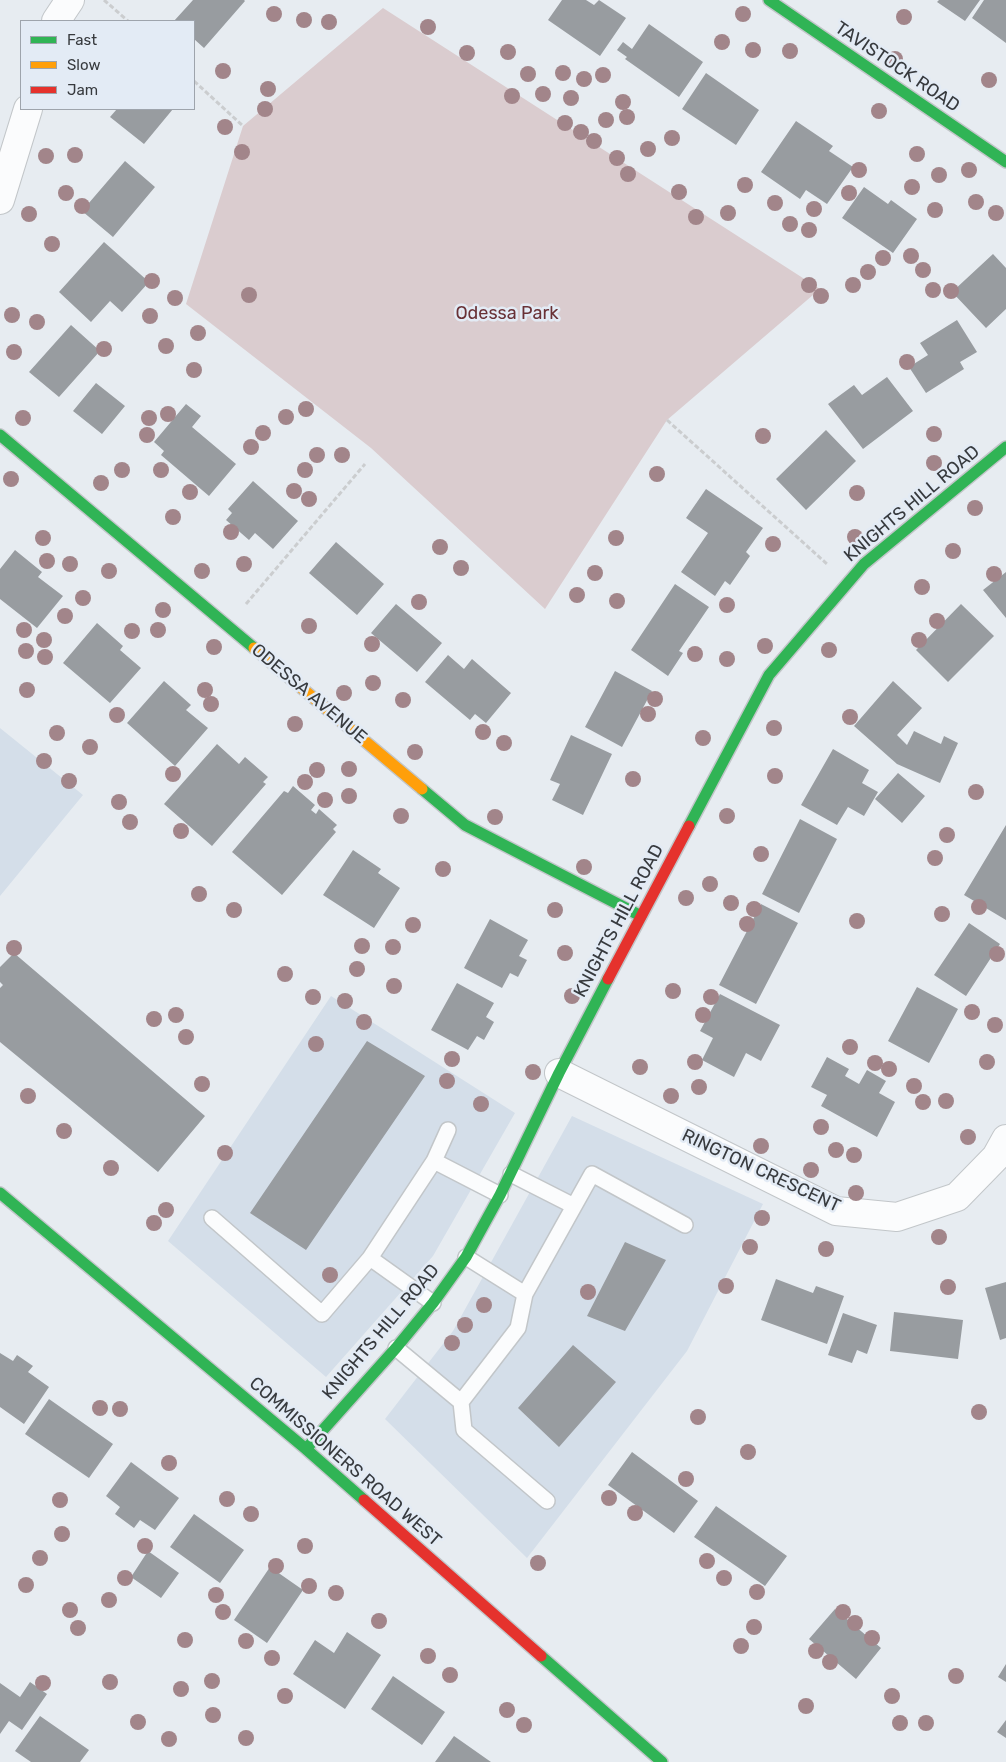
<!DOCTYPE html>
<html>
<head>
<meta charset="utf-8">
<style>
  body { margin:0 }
  #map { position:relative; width:1006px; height:1762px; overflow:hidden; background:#e7ecf1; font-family:Rubik,sans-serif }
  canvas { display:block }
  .legend { position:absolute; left:20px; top:20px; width:175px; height:90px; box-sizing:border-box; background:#e3ebf5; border:1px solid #9ea4ac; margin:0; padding:6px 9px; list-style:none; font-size:15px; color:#373a3e }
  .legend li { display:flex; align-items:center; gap:10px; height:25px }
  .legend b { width:25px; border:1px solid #9ea4ac }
</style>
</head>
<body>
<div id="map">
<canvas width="1006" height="1762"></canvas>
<ul class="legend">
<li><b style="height:6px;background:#30b455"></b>Fast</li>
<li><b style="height:6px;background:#ff9f0a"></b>Slow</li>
<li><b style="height:6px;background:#e5322d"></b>Jam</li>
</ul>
</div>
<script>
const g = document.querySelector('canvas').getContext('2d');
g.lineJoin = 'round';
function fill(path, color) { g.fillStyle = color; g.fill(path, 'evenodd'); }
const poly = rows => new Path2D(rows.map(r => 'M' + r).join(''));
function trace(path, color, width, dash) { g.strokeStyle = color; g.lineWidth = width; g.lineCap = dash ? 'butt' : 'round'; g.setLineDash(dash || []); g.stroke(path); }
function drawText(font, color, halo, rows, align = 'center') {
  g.font = font + ' Rubik,sans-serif'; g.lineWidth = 5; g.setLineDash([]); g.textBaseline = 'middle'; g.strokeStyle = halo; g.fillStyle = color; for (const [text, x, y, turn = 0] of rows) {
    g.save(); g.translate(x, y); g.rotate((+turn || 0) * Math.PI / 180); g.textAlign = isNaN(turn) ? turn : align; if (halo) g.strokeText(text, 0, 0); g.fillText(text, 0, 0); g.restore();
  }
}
const built = poly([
  [0,728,83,795,0,896],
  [331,996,515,1113,433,1256,326,1377,168,1241],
  [572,1116,763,1204,687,1351,527,1558,385,1419,453,1331]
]);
const green = poly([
  [383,8,820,289,667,420,545,609,371,448,186,304,243,126]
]);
const building = poly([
  [193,0,244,0,245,1,204,48,194,39,194,21,174,21],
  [562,0,586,0,594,5,599,0,626,18,600,56,548,20],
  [939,0,980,0,965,21,937,2],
  [984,0,1006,0,1006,43,972,18],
  [649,24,703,62,679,97,625,59,627,57,617,50,623,42,632,49],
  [706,73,759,110,736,145,682,109],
  [117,109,173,109,144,144,110,117],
  [796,121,833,146,829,151,853,167,827,204,806,190,800,199,761,172],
  [125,161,155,187,113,237,82,211],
  [864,187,888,204,891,200,917,219,893,253,842,218],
  [104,242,149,282,122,312,110,301,91,322,59,292],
  [993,254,1006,268,1006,309,986,328,952,292],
  [957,320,977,352,960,362,964,369,926,393,909,367,928,355,920,343],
  [71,325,100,351,59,397,29,372],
  [887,377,913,411,863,449,828,404,854,385,862,395],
  [96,383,125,406,102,434,73,411],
  [186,404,201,416,192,427,236,464,209,496,161,455,164,451,154,442],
  [826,430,856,461,806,510,776,479],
  [253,481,298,521,273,549,255,533,249,540,226,520,232,513,228,509],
  [706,489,763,528,746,552,750,556,730,585,725,581,715,596,681,572,708,533,686,518],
  [336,542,384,584,357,615,309,573],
  [15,550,42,572,38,577,63,596,37,628,0,599,0,569],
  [1006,572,1006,618,983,590],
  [675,584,709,607,679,651,683,653,668,676,631,650],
  [396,604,442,643,417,672,371,633],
  [961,604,994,636,948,682,916,650],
  [97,623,123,646,120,650,141,668,110,703,63,663],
  [448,655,464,669,472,659,511,693,486,723,475,714,470,720,425,682],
  [615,671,652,691,622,747,585,727],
  [164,681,191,705,186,710,208,728,175,766,127,723],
  [893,681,922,708,897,735,907,745,914,731,941,744,944,736,958,743,940,783,897,764,854,726],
  [571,735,612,754,583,815,552,800,560,784,550,780],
  [217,744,239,764,245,757,268,777,263,782,266,784,212,846,164,804],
  [833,749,869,770,862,783,878,792,864,816,848,807,837,825,801,805],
  [898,773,925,796,902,823,875,799],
  [293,786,315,805,311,810,316,814,319,809,337,825,333,829,336,832,282,895,232,852,284,791,288,793],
  [800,819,837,839,799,913,762,894],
  [1006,825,1006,920,964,895],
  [353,850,381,869,378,873,400,888,374,928,323,895],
  [761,904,798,923,756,1004,719,985],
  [490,919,528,940,519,956,527,960,518,977,510,973,502,988,464,968],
  [969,923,1000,944,966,996,934,975],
  [14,953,205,1116,158,1172,0,1042,0,988,3,985,0,982,0,967],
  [457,983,494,1003,486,1017,494,1022,484,1040,477,1036,468,1050,431,1030],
  [917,987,958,1009,929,1063,888,1041],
  [720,994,780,1025,761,1061,746,1053,734,1077,702,1060,713,1038,700,1031],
  [367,1041,425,1076,306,1250,250,1213],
  [827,1057,849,1069,845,1076,859,1084,867,1070,886,1081,879,1093,895,1102,877,1137,821,1106,827,1095,811,1087],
  [625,1242,666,1260,625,1331,587,1316],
  [776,1279,813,1293,816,1286,844,1296,827,1344,761,1320],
  [1006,1282,1006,1338,1000,1340,985,1288],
  [894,1312,963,1320,958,1359,890,1351],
  [843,1313,877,1325,867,1354,857,1350,852,1363,828,1355],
  [573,1345,616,1382,559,1447,518,1408],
  [0,1353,13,1361,17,1355,33,1366,28,1372,49,1387,24,1424,0,1407],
  [49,1399,113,1444,89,1478,25,1434],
  [632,1452,698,1501,674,1533,608,1485],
  [131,1462,179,1498,155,1530,140,1520,134,1528,115,1514,120,1507,106,1496],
  [716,1506,787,1556,765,1586,694,1537],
  [194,1514,244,1550,220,1583,170,1547],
  [148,1551,179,1573,161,1598,131,1577],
  [270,1567,303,1590,267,1643,234,1620],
  [835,1609,881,1648,856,1679,809,1639],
  [347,1632,381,1655,345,1709,293,1674,315,1640,334,1653],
  [1006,1664,1006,1682,998,1677],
  [393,1676,445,1712,422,1745,371,1709],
  [30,1682,47,1694,22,1730,9,1721,0,1734,0,1683,20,1697],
  [40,1716,89,1750,80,1762,31,1762,15,1751],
  [1006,1720,1006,1738,997,1732],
  [454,1736,491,1762,435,1762]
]);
const path = poly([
  [104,0,128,21],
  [194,81,243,126],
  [667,420,827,564],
  [246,604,365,464]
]);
const lane = poly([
  [434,1161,500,1195],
  [511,1174,574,1206],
  [212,1218,322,1314,370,1258,434,1161,448,1130],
  [466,1257,525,1294],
  [370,1258,433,1303],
  [396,1348,461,1402],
  [547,1501,464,1430,461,1402,518,1328,525,1294,592,1174,685,1225]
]);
const street = poly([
  [56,21,70,0],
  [0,200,28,109],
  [559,1073,836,1211,897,1217,957,1197,996,1157,1006,1139]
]);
const fast = poly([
  [769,0,1006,162],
  [0,435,254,648],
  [422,789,465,825,641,916],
  [689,826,769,675,864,564,1006,447],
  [0,1193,306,1449,364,1500],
  [306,1449,396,1348,433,1303,466,1257,500,1195,559,1073,608,979],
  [541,1656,662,1762]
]);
const slow = poly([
  [254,648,422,789]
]);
const jam = poly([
  [608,979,689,826],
  [364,1500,541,1656]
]);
const trees = [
  [274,14],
  [743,14],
  [904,17],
  [304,20],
  [329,22],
  [428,27],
  [722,42],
  [753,50],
  [790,51],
  [508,52],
  [467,53],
  [895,59],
  [223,71],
  [563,73],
  [528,74],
  [603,75],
  [584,79],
  [989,80],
  [268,89],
  [543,94],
  [512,96],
  [571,98],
  [623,102],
  [265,109],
  [879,111],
  [627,117],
  [606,120],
  [565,123],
  [225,127],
  [581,132],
  [672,138],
  [594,141],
  [648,149],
  [242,152],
  [917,154],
  [75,155],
  [46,156],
  [617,158],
  [859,170],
  [969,170],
  [628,174],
  [939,175],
  [745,185],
  [912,187],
  [679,192],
  [66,193],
  [849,193],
  [976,202],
  [775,203],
  [82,206],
  [814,209],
  [935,210],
  [728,213],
  [996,213],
  [29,214],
  [696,217],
  [790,224],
  [809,230],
  [52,244],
  [911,256],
  [883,258],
  [923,270],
  [868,272],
  [152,281],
  [809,285],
  [853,285],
  [933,290],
  [951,291],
  [249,295],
  [821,296],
  [175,298],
  [12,315],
  [150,316],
  [37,322],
  [198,333],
  [166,346],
  [104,349],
  [14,352],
  [907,362],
  [194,370],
  [306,409],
  [168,414],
  [286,417],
  [23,418],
  [149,418],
  [263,433],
  [934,434],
  [147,435],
  [763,436],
  [251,447],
  [317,455],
  [342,455],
  [934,463],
  [122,470],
  [161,470],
  [305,470],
  [657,474],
  [11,479],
  [101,483],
  [294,491],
  [190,492],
  [857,493],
  [309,499],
  [975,508],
  [173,517],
  [231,532],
  [855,537],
  [43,538],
  [616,538],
  [773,544],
  [440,547],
  [953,551],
  [47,561],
  [70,564],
  [244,564],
  [461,568],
  [109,571],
  [202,571],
  [595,573],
  [994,574],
  [922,587],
  [577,595],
  [83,598],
  [617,601],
  [419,602],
  [727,605],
  [163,610],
  [65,616],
  [937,621],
  [309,626],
  [24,630],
  [158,630],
  [132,631],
  [44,640],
  [919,640],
  [372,644],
  [765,646],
  [214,647],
  [829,650],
  [26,651],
  [695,654],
  [45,657],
  [727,659],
  [373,683],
  [27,690],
  [205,690],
  [344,693],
  [655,699],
  [403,700],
  [211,704],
  [648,714],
  [117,715],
  [850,717],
  [295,724],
  [774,728],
  [483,732],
  [57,733],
  [703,738],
  [504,743],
  [90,747],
  [415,752],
  [44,761],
  [349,769],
  [317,770],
  [173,774],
  [775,776],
  [633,779],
  [69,781],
  [305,782],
  [976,792],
  [349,796],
  [325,800],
  [119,802],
  [401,816],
  [727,816],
  [495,817],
  [130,822],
  [181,831],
  [947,835],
  [761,854],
  [935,858],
  [584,867],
  [443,869],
  [710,884],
  [199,894],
  [686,898],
  [731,903],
  [979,907],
  [754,909],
  [234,910],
  [555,910],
  [942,914],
  [857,921],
  [747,924],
  [413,925],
  [362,946],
  [393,947],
  [14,948],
  [565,953],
  [997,954],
  [357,969],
  [285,974],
  [394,986],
  [673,991],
  [572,996],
  [313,997],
  [711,997],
  [345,1001],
  [972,1012],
  [176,1015],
  [703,1015],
  [154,1019],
  [364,1022],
  [995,1025],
  [186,1037],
  [316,1044],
  [850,1047],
  [452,1059],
  [695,1062],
  [987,1062],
  [875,1063],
  [640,1067],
  [889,1069],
  [533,1072],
  [447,1081],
  [202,1084],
  [914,1086],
  [699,1087],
  [28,1096],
  [671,1096],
  [946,1101],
  [923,1102],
  [481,1104],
  [821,1127],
  [64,1131],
  [968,1137],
  [761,1146],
  [836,1150],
  [225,1153],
  [854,1155],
  [111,1168],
  [811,1170],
  [856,1193],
  [166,1210],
  [762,1218],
  [154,1223],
  [939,1237],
  [750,1247],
  [826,1249],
  [330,1275],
  [726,1286],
  [948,1287],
  [588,1292],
  [484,1305],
  [465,1325],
  [452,1343],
  [100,1408],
  [120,1409],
  [979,1412],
  [698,1417],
  [748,1452],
  [169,1463],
  [686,1479],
  [609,1498],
  [227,1499],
  [60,1500],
  [635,1513],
  [251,1514],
  [62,1534],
  [145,1546],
  [305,1546],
  [40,1558],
  [707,1561],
  [538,1563],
  [276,1566],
  [125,1578],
  [724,1578],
  [26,1585],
  [309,1586],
  [757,1592],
  [336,1593],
  [216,1595],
  [109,1600],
  [70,1610],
  [223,1612],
  [843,1612],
  [379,1621],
  [855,1623],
  [754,1627],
  [78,1628],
  [872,1638],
  [185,1640],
  [246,1641],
  [741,1646],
  [816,1651],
  [428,1656],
  [272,1658],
  [830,1662],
  [450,1675],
  [956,1676],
  [212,1681],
  [110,1682],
  [43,1683],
  [181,1689],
  [285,1696],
  [892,1696],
  [806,1706],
  [507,1710],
  [213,1715],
  [138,1722],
  [900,1723],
  [926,1723],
  [524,1725],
  [246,1738],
  [169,1739]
];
const streetNames = [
  ["TAVISTOCK ROAD",897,67,34],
  ["KNIGHTS HILL ROAD",912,504,-40],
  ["ODESSA AVENUE",309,694,40],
  ["KNIGHTS HILL ROAD",619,921,-62],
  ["RINGTON CRESCENT",761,1171,25],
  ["KNIGHTS HILL ROAD",381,1332,-50],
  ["COMMISSIONERS ROAD WEST",345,1462,41]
];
const parkNames = [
  ["Odessa Park",507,314]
];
fill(built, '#d4dee9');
fill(green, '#dacccf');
fill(building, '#989ca0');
trace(lane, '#c2c6c9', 18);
trace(street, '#c2c6c9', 30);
trace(fast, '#c2c6c9', 14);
trace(slow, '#c2c6c9', 14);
trace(jam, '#c2c6c9', 14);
trace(path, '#cbcdcf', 3, [5, 2.5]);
trace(lane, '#fbfcfd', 15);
trace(street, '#fbfcfd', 28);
trace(fast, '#30b455', 11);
trace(slow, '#ff9f0a', 11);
trace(jam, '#e5322d', 11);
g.fillStyle = '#a2858a';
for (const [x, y] of trees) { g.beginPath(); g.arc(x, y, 8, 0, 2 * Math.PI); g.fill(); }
drawText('18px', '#373a3e', '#e3ebf5', streetNames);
drawText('18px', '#693136', '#e3ebf5', parkNames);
</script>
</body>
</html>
